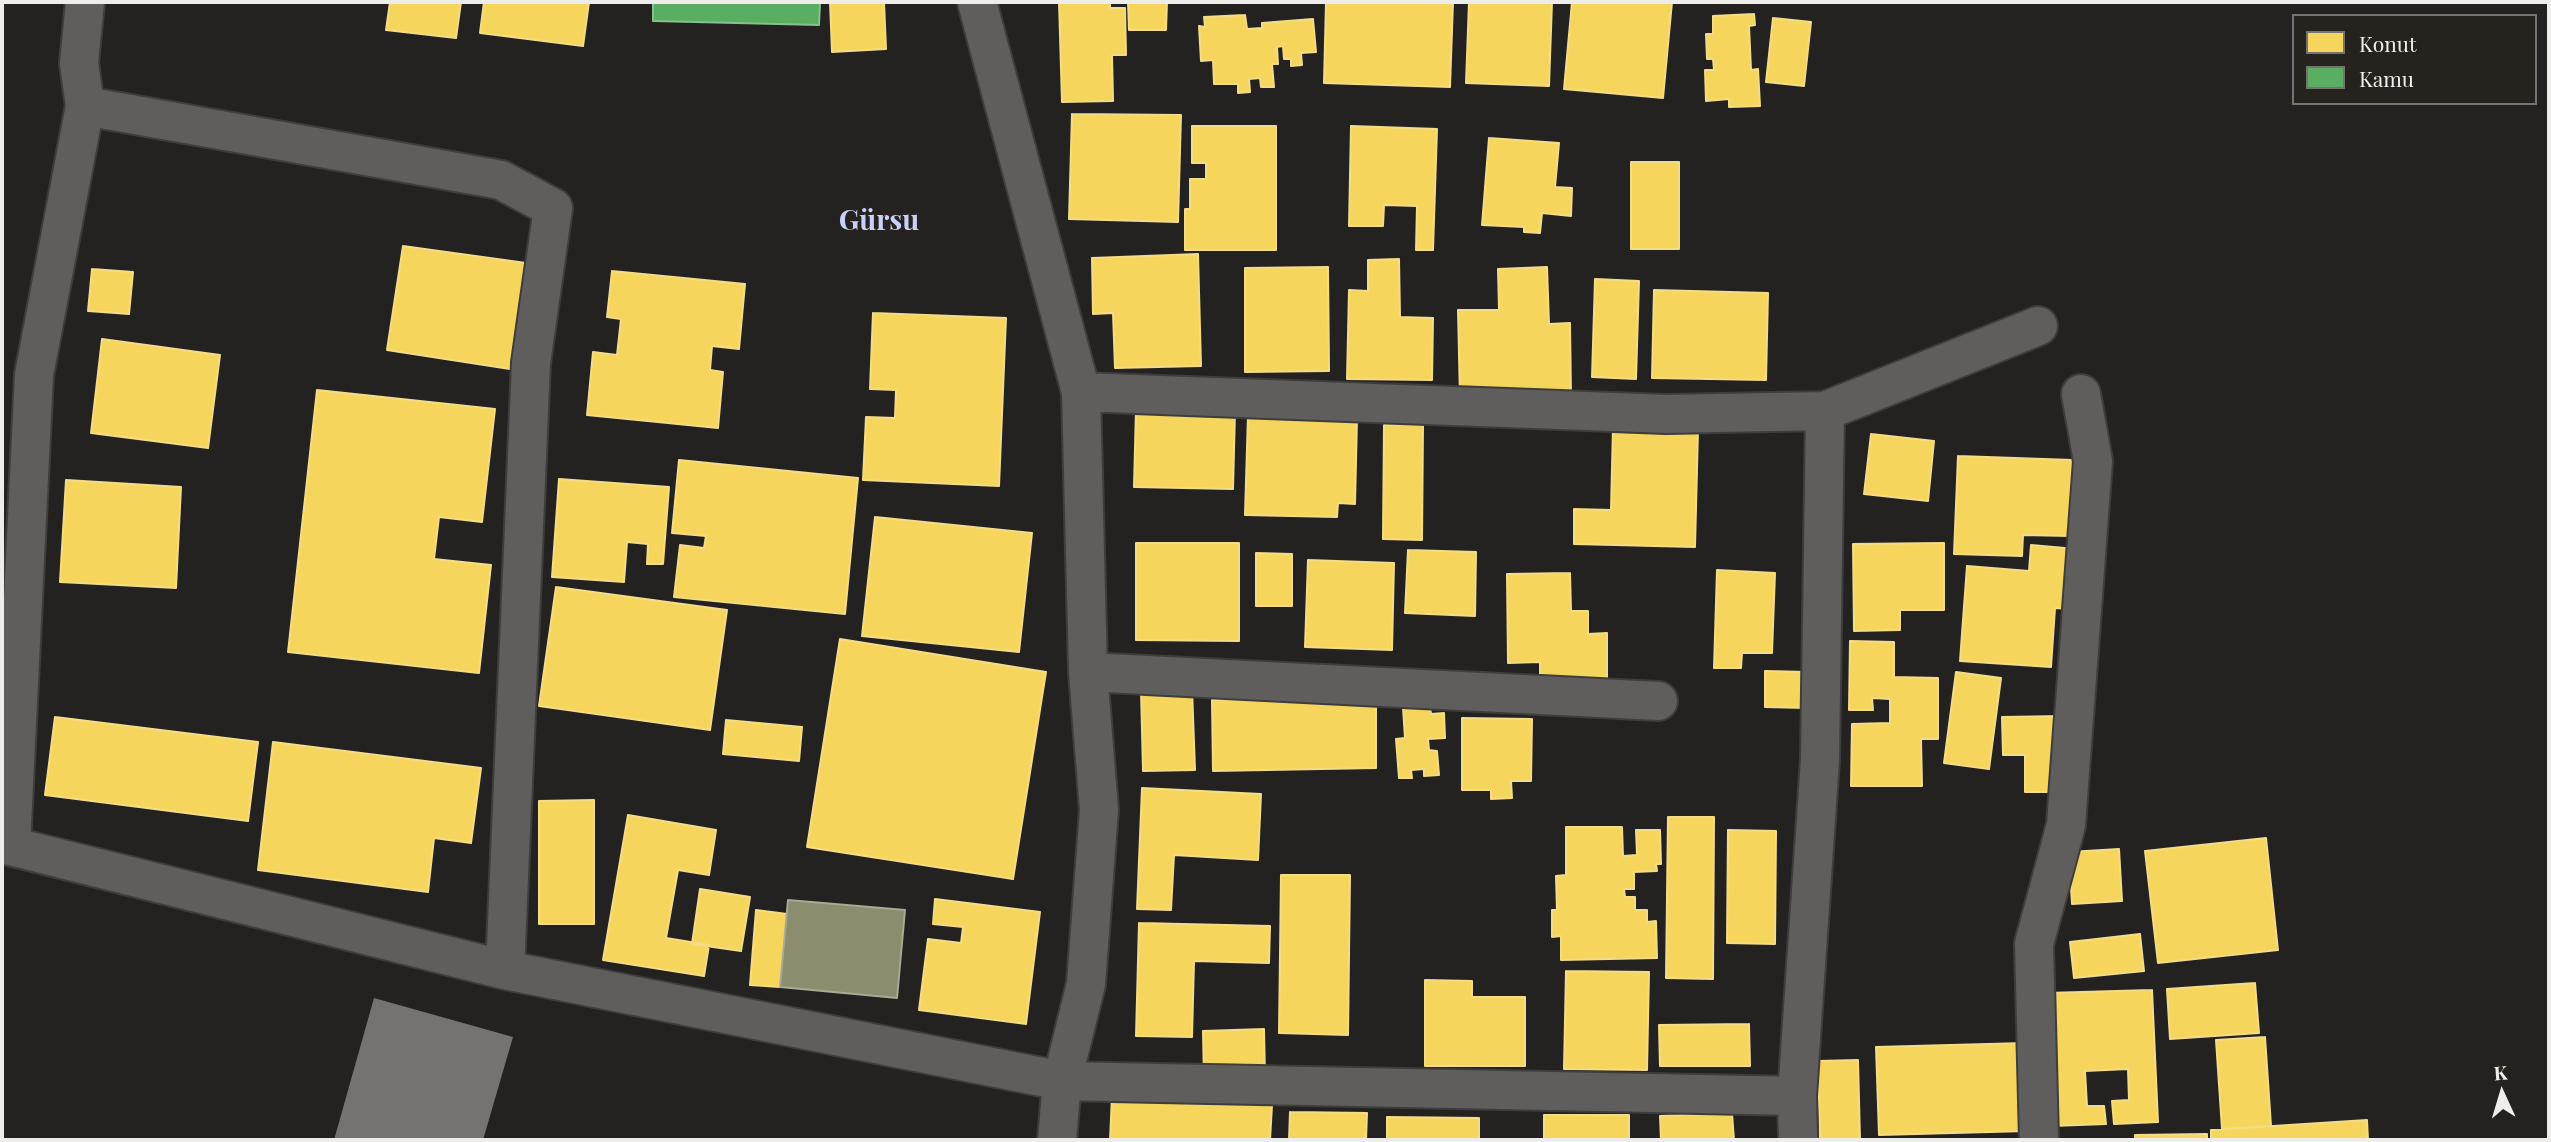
<!DOCTYPE html>
<html>
<head>
<meta charset="utf-8">
<style>
  body { margin:0 }
  #map { position:relative; width:2551px; height:1142px; overflow:hidden; background:#242220; font-family:"Playfair Display",serif }
  canvas { display:block }
  .frame { position:absolute; inset:0; border:4px solid #efedea; pointer-events:none }
  .legend { position:absolute; left:2292px; top:14px; width:245px; height:91px; box-sizing:border-box; background:#26231e; border:2px solid #767470; margin:0; padding:9px 12px; list-style:none; font-size:21px; color:#efedea }
  .legend li { display:flex; align-items:center; gap:14px; height:35px }
  .legend b { width:35px; border:2px solid #767470 }
  .north { position:absolute; left:2467px; top:1058px; width:70px; height:70px; -webkit-text-stroke:5px #26231e; paint-order:stroke; rotate:356deg; font-size:19px; font-weight:700; line-height:28px; text-align:center; color:#efedea }
  .north::after { content:''; display:block; margin:auto; width:24px; height:32px; background:#efedea; clip-path:polygon(50% 0,100% 100%,50% 72%,0 100%) }
</style>
</head>
<body>
<div id="map">
<canvas width="2551" height="1142"></canvas>
<div class="frame"></div>
<ul class="legend">
<li><b style="height:19px;background:#f6d55c"></b>Konut</li>
<li><b style="height:19px;background:#5aae61"></b>Kamu</li>
</ul>
<div class="north">K</div>
</div>
<script>
const g = document.querySelector('canvas').getContext('2d');
g.lineJoin = 'round';
function fill(path, color) { g.fillStyle = color; g.fill(path, 'evenodd'); }
const poly = rows => new Path2D(rows.map(r => 'M' + r).join(''));
function trace(path, color, width, dash) { g.strokeStyle = color; g.lineWidth = width; g.lineCap = dash ? 'butt' : 'round'; g.setLineDash(dash || []); g.stroke(path); }
function drawText(font, color, halo, rows, align = 'center') {
  g.font = font + ' "Playfair Display",serif'; g.lineWidth = 7; g.setLineDash([]); g.textBaseline = 'middle'; g.strokeStyle = halo; g.fillStyle = color; for (const [text, x, y, turn = 0] of rows) {
    g.save(); g.translate(x, y); g.rotate((+turn || 0) * Math.PI / 180); g.textAlign = isNaN(turn) ? turn : align; if (halo) g.strokeText(text, 0, 0); g.fillText(text, 0, 0); g.restore();
  }
}
const homes = poly([
  [390,2,461,2,456,38,386,30,390,2],
  [484,2,589,2,583,46,480,33,484,2],
  [830,2,884,2,886,49,832,52,830,2],
  [1059,2,1110,2,1110,8,1125,8,1126,55,1112,55,1113,101,1062,102,1059,2],
  [1128,2,1167,2,1166,30,1129,30,1128,2],
  [1326,2,1453,2,1450,87,1324,83,1326,2],
  [1469,2,1552,2,1549,86,1466,83,1469,2],
  [1572,2,1672,2,1663,98,1564,89,1572,2],
  [1754,14,1755,25,1749,26,1751,70,1758,69,1760,106,1729,107,1729,99,1706,101,1705,70,1714,70,1713,59,1707,59,1706,34,1713,34,1713,16,1754,14],
  [1245,15,1247,29,1262,28,1262,23,1313,19,1316,52,1301,53,1302,65,1291,66,1291,59,1284,59,1283,46,1277,47,1278,64,1272,64,1274,87,1261,87,1260,78,1249,79,1250,92,1238,93,1238,84,1214,84,1213,60,1201,61,1199,26,1205,27,1204,17,1245,15],
  [1773,18,1811,22,1804,86,1766,82,1773,18],
  [1072,114,1181,115,1178,222,1069,219,1072,114],
  [1192,126,1276,126,1276,250,1185,250,1185,209,1190,209,1190,179,1206,179,1206,163,1192,163,1192,126],
  [1351,126,1437,129,1433,250,1416,250,1417,206,1384,205,1383,226,1349,226,1351,126],
  [1489,138,1559,143,1555,187,1572,188,1571,216,1542,213,1540,233,1524,232,1524,227,1482,225,1489,138],
  [1631,162,1679,162,1679,249,1631,249,1631,162],
  [403,246,526,263,510,369,387,350,403,246],
  [1198,254,1201,366,1115,368,1113,313,1093,314,1092,258,1198,254],
  [1399,259,1400,317,1433,318,1432,380,1347,379,1349,290,1368,291,1368,260,1399,259],
  [1328,267,1329,371,1245,372,1245,268,1328,267],
  [1547,267,1549,324,1570,323,1571,397,1460,399,1458,310,1499,310,1498,269,1547,267],
  [92,269,133,272,129,314,88,311,92,269],
  [612,271,745,284,739,349,712,346,710,370,723,372,718,428,587,415,593,352,617,355,621,319,607,317,612,271],
  [1595,279,1639,281,1636,379,1592,377,1595,279],
  [1654,290,1768,293,1766,380,1652,378,1654,290],
  [873,313,1006,318,999,486,863,480,866,417,895,418,896,390,870,389,873,313],
  [102,339,220,355,208,448,91,433,102,339],
  [317,390,495,409,482,522,439,517,434,559,491,565,479,673,288,652,317,390],
  [1136,409,1235,411,1233,489,1134,487,1136,409],
  [1248,415,1357,418,1355,504,1338,503,1337,517,1245,515,1248,415],
  [1384,425,1423,425,1422,540,1383,539,1384,425],
  [1613,427,1698,430,1695,547,1574,544,1574,509,1611,510,1613,427],
  [1871,434,1934,441,1928,501,1864,494,1871,434],
  [1958,456,2072,460,2070,536,2023,535,2022,556,1954,554,1958,456],
  [679,460,858,478,845,614,674,597,680,545,704,548,706,536,672,533,679,460],
  [559,479,669,487,663,564,647,564,648,544,627,542,624,582,552,577,559,479],
  [66,480,181,487,176,588,60,582,66,480],
  [875,517,1032,533,1019,652,862,636,875,517],
  [1136,543,1239,543,1239,641,1136,640,1136,543],
  [1944,543,1944,610,1900,610,1900,630,1854,631,1853,544,1944,543],
  [2031,545,2076,549,2071,609,2055,608,2051,667,1960,661,1967,566,2029,571,2031,545],
  [1408,550,1476,552,1475,616,1405,613,1408,550],
  [1256,553,1292,554,1292,606,1256,606,1256,553],
  [1308,560,1394,563,1392,650,1305,647,1308,560],
  [1717,570,1775,573,1772,653,1742,653,1741,668,1714,668,1717,570],
  [1570,573,1571,611,1588,611,1588,634,1607,633,1607,679,1540,680,1540,662,1508,663,1507,574,1570,573],
  [556,587,727,610,710,730,539,706,556,587],
  [840,639,1046,672,1013,879,807,847,840,639],
  [1850,641,1894,642,1894,677,1938,678,1938,739,1921,739,1922,786,1851,786,1852,724,1890,723,1890,699,1872,698,1873,710,1849,710,1850,641],
  [1765,671,1807,672,1807,708,1765,707,1765,671],
  [1956,672,2001,678,1989,769,1944,763,1956,672],
  [1192,688,1195,770,1143,771,1141,690,1192,688],
  [1376,697,1376,768,1213,771,1212,700,1376,697],
  [1430,706,1431,714,1444,713,1445,738,1428,739,1429,750,1437,751,1439,775,1424,776,1424,769,1411,770,1412,778,1399,778,1396,739,1405,738,1403,708,1430,706],
  [2063,716,2063,750,2051,749,2051,792,2025,792,2025,755,2003,755,2002,717,2063,716],
  [55,717,258,742,248,821,45,795,55,717],
  [1462,718,1532,719,1531,781,1511,781,1512,798,1491,799,1491,790,1462,790,1462,718],
  [726,720,802,727,799,761,723,754,726,720],
  [273,742,481,768,471,843,434,838,428,892,258,870,273,742],
  [1142,788,1261,794,1258,860,1174,855,1171,910,1137,909,1142,788],
  [594,800,594,924,539,924,539,801,594,800],
  [628,815,716,830,709,875,678,870,666,938,709,945,704,976,603,960,628,815],
  [1668,817,1714,817,1713,979,1666,978,1668,817],
  [1566,827,1622,827,1623,856,1637,855,1636,830,1660,830,1661,864,1656,864,1657,871,1634,872,1634,889,1624,889,1625,897,1635,897,1635,910,1647,910,1647,922,1656,921,1657,958,1561,960,1561,936,1552,937,1552,910,1557,910,1556,876,1566,875,1566,827],
  [1728,830,1776,831,1775,944,1727,943,1728,830],
  [2266,838,2278,950,2158,963,2145,851,2266,838],
  [2119,849,2122,901,2072,904,2069,852,2119,849],
  [1281,875,1350,875,1348,1035,1279,1033,1281,875],
  [700,889,750,897,741,951,692,944,700,889],
  [935,899,1040,912,1026,1024,919,1010,928,939,961,943,963,927,933,924,935,899],
  [756,910,787,914,780,987,750,985,756,910],
  [1139,923,1270,926,1269,963,1194,961,1192,1037,1136,1036,1139,923],
  [2140,934,2144,971,2074,978,2070,942,2140,934],
  [1566,971,1649,972,1647,1070,1564,1069,1566,971],
  [1425,980,1472,981,1472,997,1525,997,1525,1066,1425,1066,1425,980],
  [2255,983,2259,1033,2170,1039,2167,989,2255,983],
  [2152,990,2158,1122,2114,1124,2112,1101,2129,1100,2128,1069,2085,1071,2087,1106,2104,1106,2106,1124,2052,1126,2046,993,2152,990],
  [1749,1024,1750,1066,1660,1066,1659,1025,1749,1024],
  [1264,1029,1265,1079,1204,1080,1203,1031,1264,1029],
  [2265,1037,2271,1126,2222,1129,2216,1040,2265,1037],
  [2025,1043,2027,1131,1879,1135,1876,1047,2025,1043],
  [1858,1060,1860,1140,1820,1140,1818,1061,1858,1060],
  [1112,1096,1272,1105,1270,1140,1110,1140,1112,1096],
  [1290,1112,1367,1113,1366,1140,1289,1140,1290,1112],
  [1732,1113,1734,1140,1661,1140,1660,1116,1732,1113],
  [1544,1115,1629,1115,1629,1140,1544,1140,1544,1115],
  [1387,1117,1479,1118,1479,1140,1387,1140,1387,1117],
  [2367,1120,2368,1140,2211,1140,2211,1130,2367,1120],
  [2207,1134,2207,1140,2135,1140,2135,1135,2207,1134]
]);
const public = poly([
  [653,2,820,2,819,25,653,21,653,2]
]);
const industry = poly([
  [788,900,905,910,897,998,780,987,788,900]
]);
const building = poly([
  [374,998,513,1037,483,1140,334,1140]
]);
const minor = poly([
  [977,2,1081,392,1088,672,1099,810,1086,984,1062,1081,1057,1140],
  [85,106,501,180,553,208,531,363,505,970],
  [1081,392,1666,414,1825,411,2038,326],
  [1088,672,1658,701],
  [2,844,505,970,1062,1081,1797,1096],
  [11,845,34,375,85,106,79,63,85,2],
  [1798,1140,1797,1096,1820,760,1825,411],
  [2039,1140,2034,944,2066,825,2093,461,2081,394]
]);
const quarterNames = [
  ["Gürsu",879,221]
];
fill(homes, '#f6d55c');
trace(homes, '#f4dc87', 2);
fill(public, '#5aae61');
trace(public, '#87c18a', 2);
fill(industry, '#8c8c6e');
trace(industry, '#aaa993', 2);
fill(building, '#757371');
trace(minor, '#3e3d3b', 42);
trace(minor, '#605e5c', 38);
drawText('bold 28px', '#c7d1fc', '#26231e', quarterNames);
</script>
</body>
</html>
